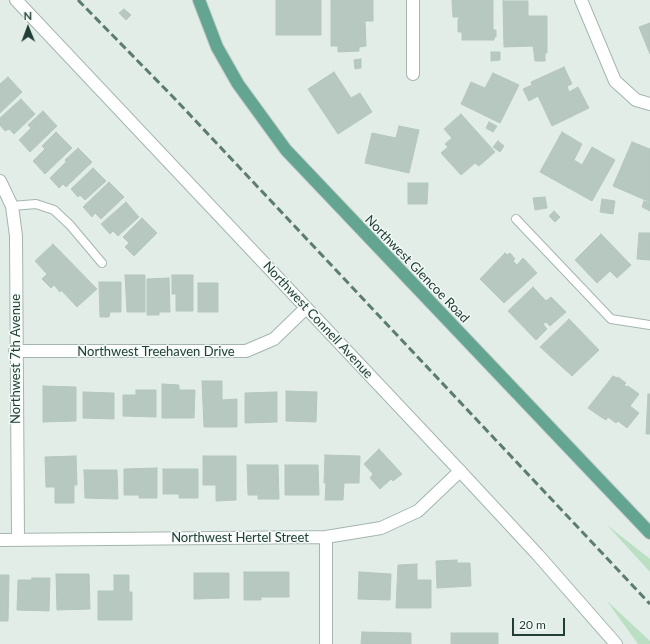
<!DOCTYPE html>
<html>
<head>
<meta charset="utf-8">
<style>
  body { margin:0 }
  #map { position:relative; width:650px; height:644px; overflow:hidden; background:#e2ede8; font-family:Lato,sans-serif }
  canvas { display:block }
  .north { position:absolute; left:8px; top:8px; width:40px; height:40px; -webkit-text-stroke:3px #f3f9f6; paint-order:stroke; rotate:359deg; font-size:11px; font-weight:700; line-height:16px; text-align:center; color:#213f36 }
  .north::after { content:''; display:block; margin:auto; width:14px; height:18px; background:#213f36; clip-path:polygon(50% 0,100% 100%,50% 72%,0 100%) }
  .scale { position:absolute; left:512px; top:618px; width:53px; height:18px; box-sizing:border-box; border:2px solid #213f36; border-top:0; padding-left:5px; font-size:12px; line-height:14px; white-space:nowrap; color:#213f36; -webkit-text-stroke:3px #f3f9f6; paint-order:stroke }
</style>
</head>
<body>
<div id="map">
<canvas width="650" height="644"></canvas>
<div class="north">N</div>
<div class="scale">20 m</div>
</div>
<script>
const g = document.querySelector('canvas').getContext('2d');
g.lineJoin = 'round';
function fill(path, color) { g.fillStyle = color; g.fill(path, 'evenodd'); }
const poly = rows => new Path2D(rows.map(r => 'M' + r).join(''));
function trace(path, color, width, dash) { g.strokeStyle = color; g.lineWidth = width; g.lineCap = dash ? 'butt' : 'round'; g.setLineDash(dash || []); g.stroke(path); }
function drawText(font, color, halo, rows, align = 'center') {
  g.font = font + ' Lato,sans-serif'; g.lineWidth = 3; g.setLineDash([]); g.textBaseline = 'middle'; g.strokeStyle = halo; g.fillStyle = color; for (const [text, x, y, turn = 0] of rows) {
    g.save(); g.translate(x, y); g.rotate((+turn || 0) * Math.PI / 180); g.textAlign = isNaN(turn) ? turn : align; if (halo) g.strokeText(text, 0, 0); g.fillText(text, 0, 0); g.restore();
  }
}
const green = poly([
  [607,525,650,559,650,572],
  [607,601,650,641,650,644,638,644]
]);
const building = poly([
  [276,0,321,0,321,35,276,35,276,0],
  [331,0,373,0,373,21,365,21,366,46,359,47,359,51,338,52,338,46,331,46,331,0],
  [452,0,493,0,493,30,496,30,496,37,494,37,494,40,462,40,462,32,458,32,458,19,460,17,453,17,452,0],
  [503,1,528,1,528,16,547,16,547,53,545,53,545,61,535,61,533,46,504,47,503,1],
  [124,9,131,15,126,20,119,13,124,9],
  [650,23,650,54,639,27,650,23],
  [491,52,500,52,500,60,491,61,491,52],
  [361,59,361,68,355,69,354,60,361,59],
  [564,67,572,84,567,86,569,92,578,87,589,108,552,126,538,96,529,101,523,89,532,85,531,82,564,67],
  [334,72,351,98,360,93,372,112,338,134,308,89,334,72],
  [493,73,519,85,500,123,461,104,471,82,485,88,493,73],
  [8,77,22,92,0,113,0,84,8,77],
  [21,99,35,114,14,134,9,129,5,131,0,125,0,118,21,99],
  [43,111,57,126,30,152,19,140,31,128,28,125,43,111],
  [461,114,495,152,479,166,475,163,461,175,441,153,448,147,445,144,452,138,444,129,461,114],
  [489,122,497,126,493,132,486,128,489,122],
  [399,126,419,130,409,173,365,163,372,133,396,138,399,126],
  [56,132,72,148,45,174,33,161,45,149,42,146,56,132],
  [562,132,582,144,574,160,582,165,592,147,615,160,592,201,540,172,562,132],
  [498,141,504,146,500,152,493,147,498,141],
  [632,142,650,149,650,202,613,186,632,142],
  [78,148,92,162,66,187,63,184,59,188,50,178,66,162,65,160,78,148],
  [93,168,106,181,85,200,80,195,78,197,71,189,93,168],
  [109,182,124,197,101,219,95,213,92,217,83,207,109,182],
  [408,183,428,183,427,204,408,204,408,183],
  [545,197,547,208,535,210,533,198,545,197],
  [602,199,615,201,613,214,600,212,602,199],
  [644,201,650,203,650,211,642,207,644,201],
  [126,202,139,217,118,236,113,231,110,234,101,224,126,202],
  [554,211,560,217,555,222,549,216,554,211],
  [142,218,157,233,134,256,125,247,129,243,123,237,142,218],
  [639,233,650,233,650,260,637,259,639,233],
  [601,234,631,265,617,278,610,271,597,283,575,260,601,234],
  [53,244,97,289,77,307,61,290,60,292,54,285,51,288,42,279,47,274,35,261,53,244],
  [505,253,507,255,510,253,515,259,513,261,517,265,523,258,537,273,504,303,480,279,505,253],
  [125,275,145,275,145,312,127,312,125,275],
  [172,275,193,275,193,311,176,311,176,294,172,294,172,275],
  [169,278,170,312,159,312,159,315,147,315,147,279,169,278],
  [99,282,121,282,121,312,110,312,109,317,100,317,99,282],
  [198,283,218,283,218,312,198,312,198,283],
  [533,287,546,301,551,297,566,312,550,326,546,322,543,324,547,329,536,340,508,311,533,287],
  [569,319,599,350,572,376,540,347,569,319],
  [613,376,617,378,618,377,626,383,624,385,627,387,628,386,639,394,630,406,639,413,627,428,618,421,616,423,608,417,606,420,601,417,588,408,613,376],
  [202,381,222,381,222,400,237,399,237,427,204,427,202,381],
  [162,384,179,385,179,390,195,390,194,418,162,418,162,384],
  [43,386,76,387,76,421,43,422,43,386],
  [136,390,156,390,156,417,123,416,123,395,136,395,136,390],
  [286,391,317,392,316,422,286,421,286,391],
  [83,392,114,393,114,419,83,418,83,392],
  [277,392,277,422,245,423,245,393,277,392],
  [648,394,650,394,650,434,646,434,648,394],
  [379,449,402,474,393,481,391,479,380,489,370,478,373,474,364,464,379,449],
  [325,455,360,456,359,483,344,483,343,500,325,500,326,483,324,483,325,455],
  [76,456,77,485,74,485,74,503,55,503,55,487,46,487,45,457,76,456],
  [203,456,236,456,236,500,216,501,216,485,203,485,203,456],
  [247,465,278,465,279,499,258,499,258,495,248,495,247,465],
  [285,465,318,465,319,495,285,495,285,465],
  [157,468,157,498,139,498,139,495,124,495,124,469,157,468],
  [163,469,198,469,198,498,179,498,179,494,163,494,163,469],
  [84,470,117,470,118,499,85,498,84,470],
  [457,560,457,563,470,563,471,586,437,588,436,561,457,560],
  [417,564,417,580,431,580,431,608,396,608,398,565,417,564],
  [244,572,289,572,289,597,261,597,261,600,244,600,244,572],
  [359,572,391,574,390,600,358,599,359,572],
  [194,573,229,573,229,598,194,599,194,573],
  [56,574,89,574,90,609,57,610,56,574],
  [0,575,9,575,8,621,0,621,0,575],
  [114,575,129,575,129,592,132,592,132,620,98,620,98,591,114,591,114,575],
  [32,578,50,578,49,611,17,610,18,580,32,580,32,578],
  [362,632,411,633,411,644,361,644,362,632],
  [451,633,498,633,498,644,451,644,451,633]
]);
const service = poly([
  [12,206,36,204,54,210,70,225,102,263],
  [516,219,611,319,650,325]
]);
const minor = poly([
  [413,0,413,74],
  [581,0,615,81,636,100,650,104],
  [0,181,12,206,16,236,18,540],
  [15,351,246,351,274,339,306,308],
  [326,537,326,644],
  [0,540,326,537,381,528,418,511,460,471]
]);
const tertiary = poly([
  [16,0,460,471,538,555,616,644]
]);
const primary = poly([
  [199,0,217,47,238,84,286,150,650,533]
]);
const rail = poly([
  [78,0,176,100,650,604]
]);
const streetNames = [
  ["Northwest Glencoe Road",417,269,46],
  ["Northwest Connell Avenue",318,320,47],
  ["Northwest Treehaven Drive",156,352],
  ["Northwest 7th Avenue",16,359,-90],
  ["Northwest Hertel Street",240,538]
];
fill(green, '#badfc3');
fill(building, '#b7c8c1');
trace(building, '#b4c7bf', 1);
trace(service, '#a4b5af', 10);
trace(minor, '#a4b5af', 14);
trace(tertiary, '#a4b5af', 14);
trace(primary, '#c1c9c7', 14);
trace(service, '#fff', 8);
trace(minor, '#fff', 12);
trace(tertiary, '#fff', 12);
trace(primary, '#64a592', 12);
trace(rail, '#5c7b71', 3, [8, 4]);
drawText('13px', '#213f36', '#f3f9f6', streetNames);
</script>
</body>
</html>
